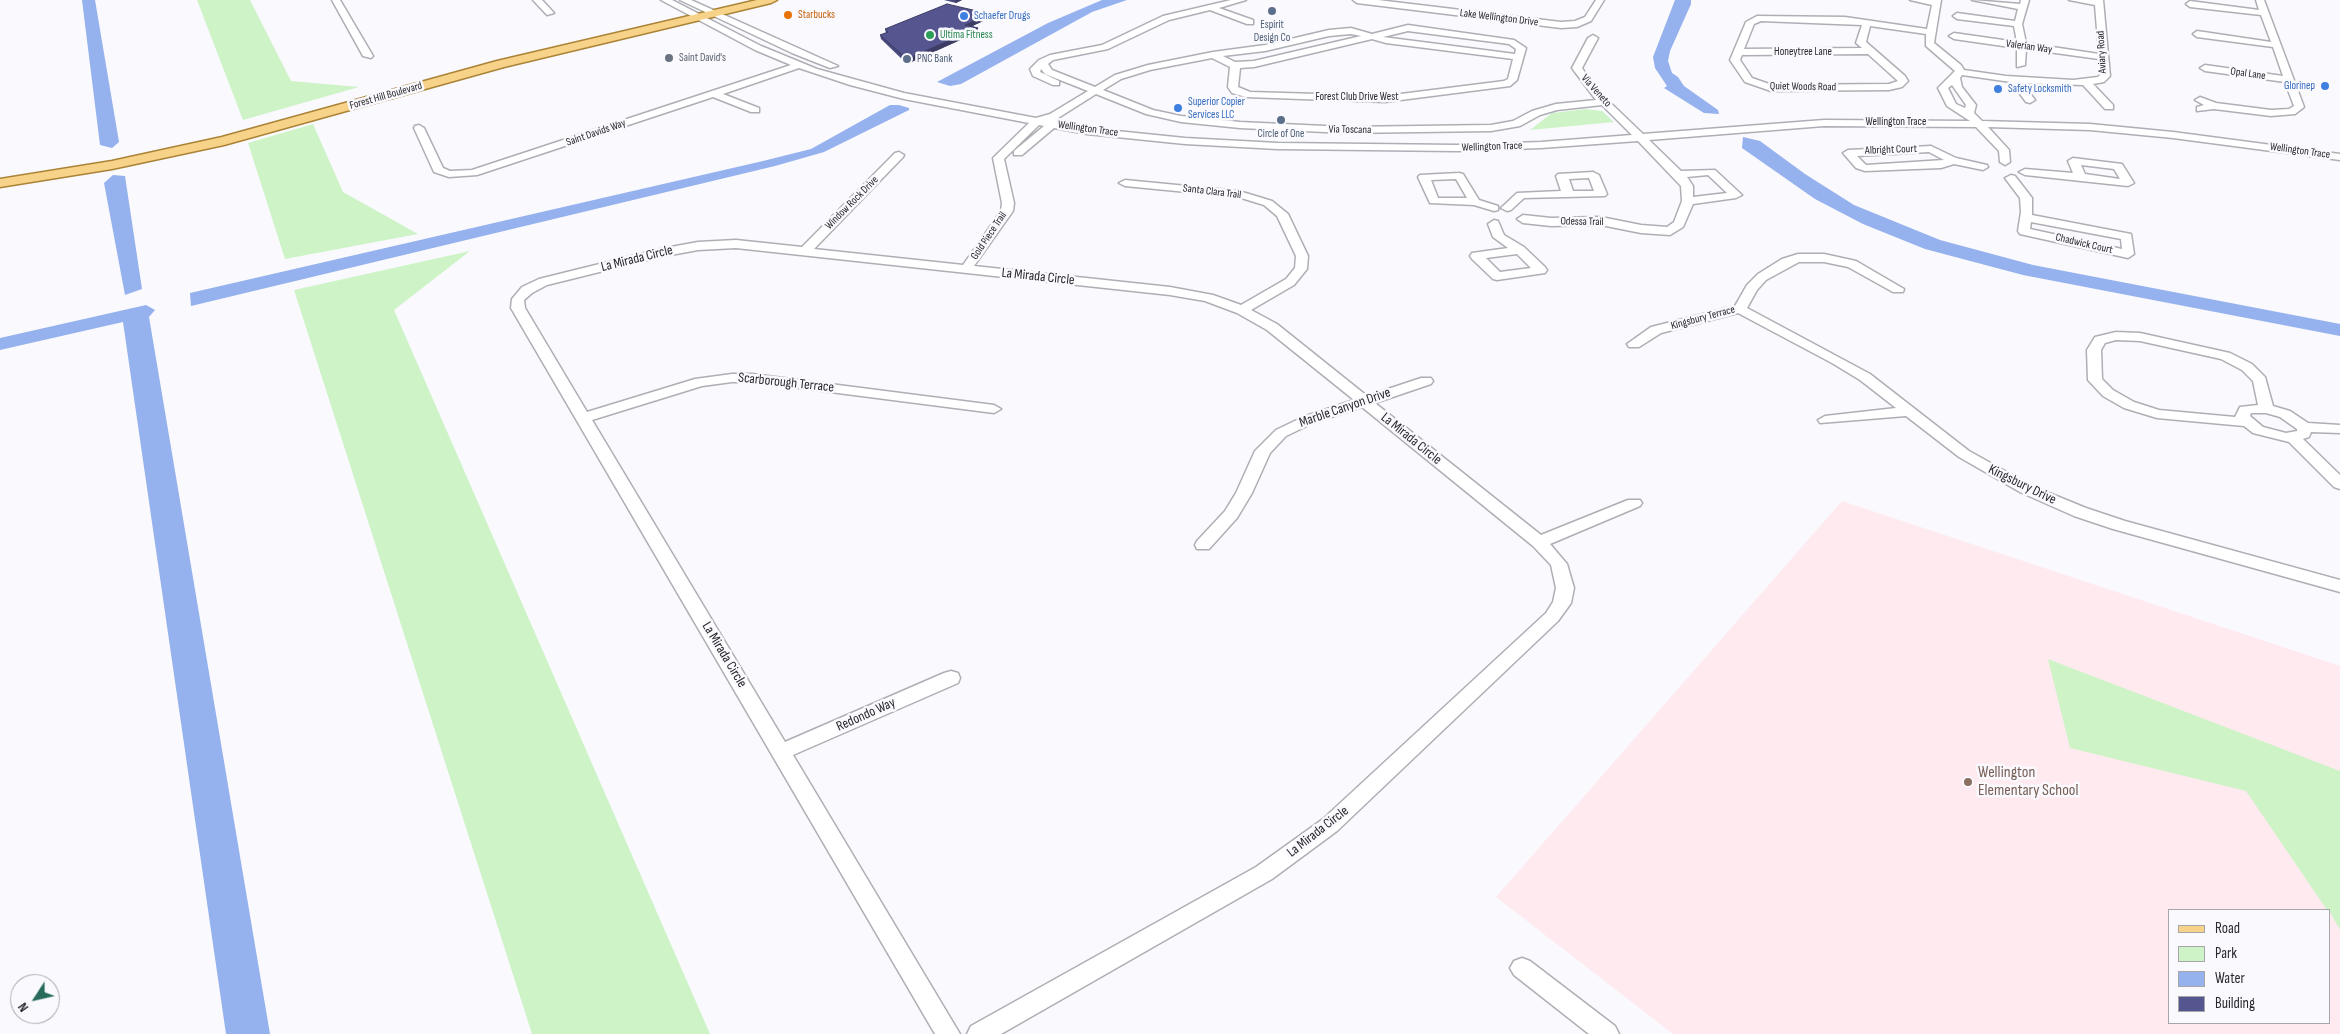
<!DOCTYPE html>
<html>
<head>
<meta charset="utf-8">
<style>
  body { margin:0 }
  #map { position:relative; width:2340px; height:1034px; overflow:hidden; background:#f9f9fe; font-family:"Sofia Sans Condensed",sans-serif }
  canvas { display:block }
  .legend { position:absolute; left:2168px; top:909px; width:162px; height:115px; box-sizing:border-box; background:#f9f9fe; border:1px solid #a6a6aa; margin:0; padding:6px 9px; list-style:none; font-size:15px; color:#29292c }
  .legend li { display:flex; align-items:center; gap:10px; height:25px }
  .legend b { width:25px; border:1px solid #a6a6aa }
  .north { position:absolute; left:10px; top:974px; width:50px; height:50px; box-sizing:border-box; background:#f9f9fe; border:1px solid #a6a6aa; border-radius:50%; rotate:235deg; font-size:14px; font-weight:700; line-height:20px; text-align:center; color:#29292c }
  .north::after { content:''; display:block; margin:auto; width:18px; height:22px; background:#286b5c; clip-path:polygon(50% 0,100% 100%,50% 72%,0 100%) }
</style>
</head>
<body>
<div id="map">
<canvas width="2340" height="1034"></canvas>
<ul class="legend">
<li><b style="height:6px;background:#f7d289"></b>Road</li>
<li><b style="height:14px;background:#cef3c7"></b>Park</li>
<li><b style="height:14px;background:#95b1ee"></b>Water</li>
<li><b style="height:14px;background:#555590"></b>Building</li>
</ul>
<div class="north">N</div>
</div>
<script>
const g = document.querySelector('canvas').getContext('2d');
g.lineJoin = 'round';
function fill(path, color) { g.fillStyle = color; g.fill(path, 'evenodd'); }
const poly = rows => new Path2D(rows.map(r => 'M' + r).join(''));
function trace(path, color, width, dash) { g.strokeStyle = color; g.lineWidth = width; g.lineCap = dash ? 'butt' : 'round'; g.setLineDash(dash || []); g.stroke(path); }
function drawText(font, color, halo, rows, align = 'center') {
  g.font = font + ' "Sofia Sans Condensed",sans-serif'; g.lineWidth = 5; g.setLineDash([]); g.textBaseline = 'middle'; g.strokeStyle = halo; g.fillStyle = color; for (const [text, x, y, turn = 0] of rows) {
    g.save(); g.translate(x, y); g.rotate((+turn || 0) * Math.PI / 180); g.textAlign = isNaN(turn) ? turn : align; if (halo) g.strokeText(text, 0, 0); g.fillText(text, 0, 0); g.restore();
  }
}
const education = poly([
  [1842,501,2340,666,2340,1034,1673,1034,1496,897],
  [2169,910,2329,910,2329,1023,2169,1023]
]);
const green = poly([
  [197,0,250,0,291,81,359,87,243,120],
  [1586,109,1602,111,1614,122,1530,130,1552,113],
  [313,124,343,192,418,234,285,259,248,143],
  [470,251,394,310,710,1034,532,1034,294,290],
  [2048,659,2340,771,2340,930,2329,910,2327,910,2246,791,2070,748]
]);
const water = poly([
  [82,0,95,0,119,142,112,148,100,145],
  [1102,0,1127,0,1092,12,961,84,950,86,937,82,1048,23],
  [1675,0,1691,0,1691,4,1670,51,1668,61,1672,73,1678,77,1684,86,1718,110,1719,114,1704,113,1664,88,1667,86,1655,68,1653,57],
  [890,105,899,105,909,108,909,110,824,152,775,166,191,306,190,293,763,161,811,149],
  [1743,137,1760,141,1805,174,1854,205,1940,240,2033,265,2340,324,2340,336,2023,275,1925,249,1863,224,1815,199,1742,148],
  [113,175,125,176,142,289,125,295,104,183],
  [146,305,155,310,149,317,270,1034,226,1034,123,322,0,350,0,338]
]);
const minor = poly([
  [332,0,340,0,373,56,371,58,363,56,332,0],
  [533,0,542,0,554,13,547,15,533,0],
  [661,0,672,0,761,46,817,69,904,93,1036,118,1050,114,1088,91,1045,74,1041,69,1040,72,1059,81,1059,85,1053,85,1033,76,1030,69,1039,60,1050,55,1102,45,1163,16,1231,0,1246,0,1219,8,1253,20,1253,24,1247,24,1210,10,1169,20,1108,49,1053,60,1048,64,1052,70,1095,87,1115,75,1148,65,1213,52,1265,45,1329,30,1351,28,1372,34,1408,25,1514,40,1526,48,1517,80,1510,86,1385,102,1246,97,1232,93,1228,87,1230,67,1212,58,1150,70,1121,79,1103,90,1153,110,1181,116,1240,122,1346,127,1491,125,1513,121,1532,111,1556,104,1596,100,1572,68,1588,38,1593,35,1598,38,1582,68,1596,89,1643,134,1824,120,1970,121,1947,106,1938,88,1955,71,1926,46,1926,34,1870,26,1866,42,1905,76,1908,81,1902,87,1889,90,1771,91,1745,82,1730,60,1746,22,1757,16,1845,17,1927,29,1932,5,1910,0,1941,0,1934,43,1961,65,1964,70,2006,76,2073,80,2098,77,2100,75,2099,59,2026,49,2025,65,2017,67,2017,48,1954,39,1949,36,1954,33,2017,42,2014,26,1957,19,1953,16,1957,13,2015,21,2018,9,1972,0,2020,4,2021,0,2029,0,2022,24,2026,43,2099,54,2095,5,2069,0,2103,0,2110,76,2104,82,2093,84,2113,105,2113,109,2105,109,2083,85,2022,83,2035,100,2030,103,2026,102,2011,82,1962,75,1960,78,1962,87,1976,105,1974,113,1982,121,2090,124,2173,132,2340,154,2340,160,2173,138,2090,130,1988,127,2009,150,2010,162,2005,165,2000,162,1999,151,1976,127,1824,126,1649,140,1681,171,1715,170,1742,195,1736,198,1693,204,1683,227,1670,235,1641,233,1601,225,1551,226,1523,223,1517,219,1523,215,1551,218,1601,217,1641,225,1667,227,1674,222,1682,201,1681,186,1638,141,1541,148,1457,151,1278,149,1185,144,1087,134,1054,128,1022,155,1014,155,1014,151,1044,126,1039,125,1004,159,1014,203,1013,211,974,266,1170,287,1213,295,1241,305,1286,279,1295,268,1296,256,1277,216,1264,205,1238,197,1125,186,1119,183,1125,180,1239,191,1272,201,1288,214,1308,256,1307,269,1294,285,1251,310,1277,324,1367,396,1421,378,1431,378,1433,381,1431,384,1375,403,1541,535,1628,500,1640,500,1642,503,1640,506,1550,544,1567,564,1574,588,1571,603,1558,621,1337,831,1272,879,1001,1034,967,1034,971,1026,1256,867,1323,819,1546,613,1553,602,1556,588,1551,565,1533,546,1362,407,1313,423,1286,436,1270,453,1252,493,1237,518,1209,549,1197,549,1195,545,1197,541,1225,511,1236,493,1255,451,1276,430,1303,417,1354,400,1267,330,1237,313,1205,301,1170,295,736,248,698,250,660,257,547,285,532,293,524,300,525,308,587,412,695,379,732,374,752,374,994,405,1001,409,994,413,752,382,732,382,702,386,592,420,785,742,944,673,951,671,958,673,960,678,958,683,793,755,960,1034,935,1034,511,308,512,299,522,287,539,279,660,249,698,242,736,240,802,247,895,153,899,152,904,155,903,157,814,249,963,265,1001,211,1002,203,993,158,1029,123,904,99,850,85,799,68,723,94,759,108,759,112,751,112,713,97,477,175,449,177,434,172,414,128,415,126,419,125,424,128,443,168,450,171,472,170,791,65,755,50,661,0],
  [1761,21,1862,25,1856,43,1862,48,1744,49,1754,24,1761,21],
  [1408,31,1509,44,1516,49,1515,54,1383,37,1408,31],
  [1351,34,1361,36,1254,61,1235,62,1223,56,1265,51,1329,36,1351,34],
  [1372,39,1386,43,1513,59,1508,79,1504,81,1385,96,1250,92,1238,87,1240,68,1254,67,1372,39],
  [1868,54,1898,81,1889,84,1772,85,1752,78,1740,60,1742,55,1868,54],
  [1952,85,1966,105,1965,108,1956,104,1948,88,1952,85],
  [1096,94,1146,114,1181,122,1240,128,1346,133,1491,131,1520,126,1540,115,1557,110,1602,105,1632,135,1541,142,1457,145,1278,143,1185,138,1087,128,1057,122,1058,118,1096,94],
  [1708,175,1727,193,1693,197,1693,186,1687,177,1708,175],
  [680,0,691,0,838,66,830,68,792,53,680,0],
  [1353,0,1378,0,1561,22,1575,21,1585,17,1596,0,1604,0,1591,21,1577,27,1561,28,1357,3,1353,0],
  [2256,0,2264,0,2304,107,2295,114,2271,116,2214,109,2197,111,2197,107,2204,105,2195,100,2200,97,2216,103,2271,110,2289,109,2294,106,2285,82,2205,71,2200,68,2205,65,2283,76,2273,47,2197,37,2193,34,2197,31,2271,42,2261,15,2190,7,2186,4,2190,1,2259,10,2256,0],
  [1931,146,1956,158,1987,165,1988,167,1983,170,1954,164,1941,168,1865,171,1856,168,1843,153,1848,150,1931,146],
  [1929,152,1944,160,1866,165,1857,156,1929,152],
  [2073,158,2122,164,2134,183,2128,186,2025,175,2019,172,2025,169,2073,173,2068,161,2073,158],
  [2081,165,2114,169,2120,179,2085,174,2081,165],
  [1593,172,1599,175,1607,194,1605,196,1524,198,1511,210,1507,211,1501,208,1517,193,1561,191,1556,176,1558,174,1593,172],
  [1589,178,1594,191,1573,191,1569,179,1589,178],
  [1459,173,1463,174,1479,200,1498,206,1498,210,1494,211,1474,205,1430,203,1418,177,1420,175,1459,173],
  [1456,179,1467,198,1438,198,1431,180,1456,179],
  [2011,175,2015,176,2032,198,2032,215,2131,234,2134,254,2128,258,2020,234,2018,231,2021,212,2020,198,2005,178,2011,175],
  [2031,222,2121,239,2122,249,2030,229,2031,222],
  [1494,220,1498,221,1504,235,1524,247,1545,267,1547,270,1545,273,1497,280,1493,279,1472,259,1470,256,1472,253,1508,248,1493,237,1488,224,1494,220],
  [1517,254,1531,268,1500,272,1486,258,1517,254],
  [1798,254,1824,254,1856,261,1904,289,1903,292,1893,292,1848,267,1824,262,1799,262,1766,280,1757,290,1747,308,1870,374,1969,451,2032,486,2086,508,2125,521,2340,580,2340,592,2113,529,2074,516,2020,492,1959,457,1906,416,1820,423,1818,420,1825,416,1896,408,1860,380,1832,363,1738,313,1661,333,1639,347,1629,347,1627,344,1651,327,1735,306,1747,285,1758,274,1782,259,1798,254],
  [2116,332,2140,333,2230,353,2252,364,2265,377,2273,406,2290,411,2308,423,2340,425,2340,433,2311,432,2309,437,2303,439,2340,475,2340,489,2334,487,2289,442,2253,433,2244,426,2157,418,2124,408,2103,396,2088,380,2087,350,2095,337,2116,332],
  [2116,340,2140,341,2221,359,2242,370,2253,381,2258,405,2240,407,2235,417,2159,410,2134,402,2113,390,2102,379,2101,350,2105,343,2116,340],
  [2251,413,2266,413,2280,417,2297,429,2297,431,2286,433,2263,427,2250,416,2251,413],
  [1522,958,1530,961,1615,1026,1619,1034,1589,1034,1514,975,1510,968,1514,961,1522,958]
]);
const major = poly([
  [757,0,777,0,771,3,504,67,224,145,112,169,0,187,0,179,112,161,222,137,497,61,757,0]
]);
const wall = poly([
  [944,0,962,0,956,3],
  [990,18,972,26,978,28,978,32,907,64,881,39,880,35,886,33,885,29]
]);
const shadedWall = poly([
  [955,0,962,0,956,3],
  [990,14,990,18,966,29,965,25],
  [978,28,978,32,907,64,907,59]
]);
const building = poly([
  [947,4,990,14,965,25,978,28,907,59,880,35,888,32,885,29,947,4]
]);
const markers = [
  [1272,11,5,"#5c6f8a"],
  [788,15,5,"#e8710a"],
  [964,16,5,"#3f7fe0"],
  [930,35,5,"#2e9e5b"],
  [669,58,5,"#6b7280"],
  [907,59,5,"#5c6f8a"],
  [2325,86,5,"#3f7fe0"],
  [1998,89,5,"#3f7fe0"],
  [1178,108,5,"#3f7fe0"],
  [1281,120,5,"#5c6f8a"],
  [1968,782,5,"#8d6e63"]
];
const farFoodnames = [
  ["Starbucks",798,15]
];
const farShopnames = [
  ["Schaefer Drugs",974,16],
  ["Glorinep",2315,86,"right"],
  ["Safety Locksmith",2008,89],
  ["Superior Copier",1188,102],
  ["Services LLC",1188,115]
];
const farStreetnames = [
  ["Lake Wellington Drive",1499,18,7],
  ["Valerian Way",2029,47,8],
  ["Honeytree Lane",1803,52],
  ["Aviary Road",2102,52,-93],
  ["Opal Lane",2248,74,8],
  ["Quiet Woods Road",1803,87,1],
  ["Via Veneto",1596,91,48],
  ["Forest Hill Boulevard",386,96,-16],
  ["Forest Club Drive West",1357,97],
  ["Wellington Trace",1896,122],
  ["Wellington Trace",1088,129,8],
  ["Via Toscana",1350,130,1],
  ["Saint Davids Way",596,133,-19],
  ["Wellington Trace",1492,147,-2],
  ["Albright Court",1891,150,-2],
  ["Wellington Trace",2300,151,8],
  ["Santa Clara Trail",1212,192,7],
  ["Window Rock Drive",852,203,-45],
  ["Odessa Trail",1582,222,1],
  ["Gold Piece Trail",989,236,-56],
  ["Chadwick Court",2084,244,13],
  ["Kingsbury Terrace",1703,318,-15]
];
const farServicenames = [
  ["Espirit",1272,25],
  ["Design Co",1272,38],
  ["PNC Bank",917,59,"left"],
  ["Circle of One",1281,134]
];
const farLeisurenames = [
  ["Ultima Fitness",940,35]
];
const farWorshipnames = [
  ["Saint David's",679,58]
];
const streetNames = [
  ["La Mirada Circle",637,259,-14],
  ["La Mirada Circle",1038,277,6],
  ["Scarborough Terrace",786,383,6],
  ["Marble Canyon Drive",1345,408,-19],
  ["La Mirada Circle",1411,439,39],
  ["Kingsbury Drive",2022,485,26],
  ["La Mirada Circle",724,655,59],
  ["Redondo Way",866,715,-24],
  ["La Mirada Circle",1318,832,-38]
];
const nearEducationnames = [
  ["Wellington",1978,773],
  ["Elementary School",1978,791]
];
fill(education, '#ffeaef');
fill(green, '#cef3c7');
fill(water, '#95b1ee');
trace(minor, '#aeafb5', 3);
trace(major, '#ab8336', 3);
fill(minor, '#fff');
fill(major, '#f7d289');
fill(wall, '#49497c');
fill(shadedWall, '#3c3c65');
fill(building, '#555590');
trace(building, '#3c3c65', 1);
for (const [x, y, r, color] of markers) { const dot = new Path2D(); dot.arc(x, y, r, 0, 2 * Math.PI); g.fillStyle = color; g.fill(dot); trace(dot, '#f9f9fe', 2); }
drawText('11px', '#c56008', '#f9f9fe', farFoodnames, 'left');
drawText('11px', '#366cbe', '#f9f9fe', farShopnames, 'left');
drawText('11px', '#29292c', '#f9f9fe', farStreetnames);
drawText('11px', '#4e5e75', '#f9f9fe', farServicenames);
drawText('11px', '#27864d', '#f9f9fe', farLeisurenames, 'left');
drawText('11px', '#5b616d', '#f9f9fe', farWorshipnames, 'left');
drawText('14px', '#29292c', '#f9f9fe', streetNames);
drawText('16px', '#785e54', '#f9f9fe', nearEducationnames, 'left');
</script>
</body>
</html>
